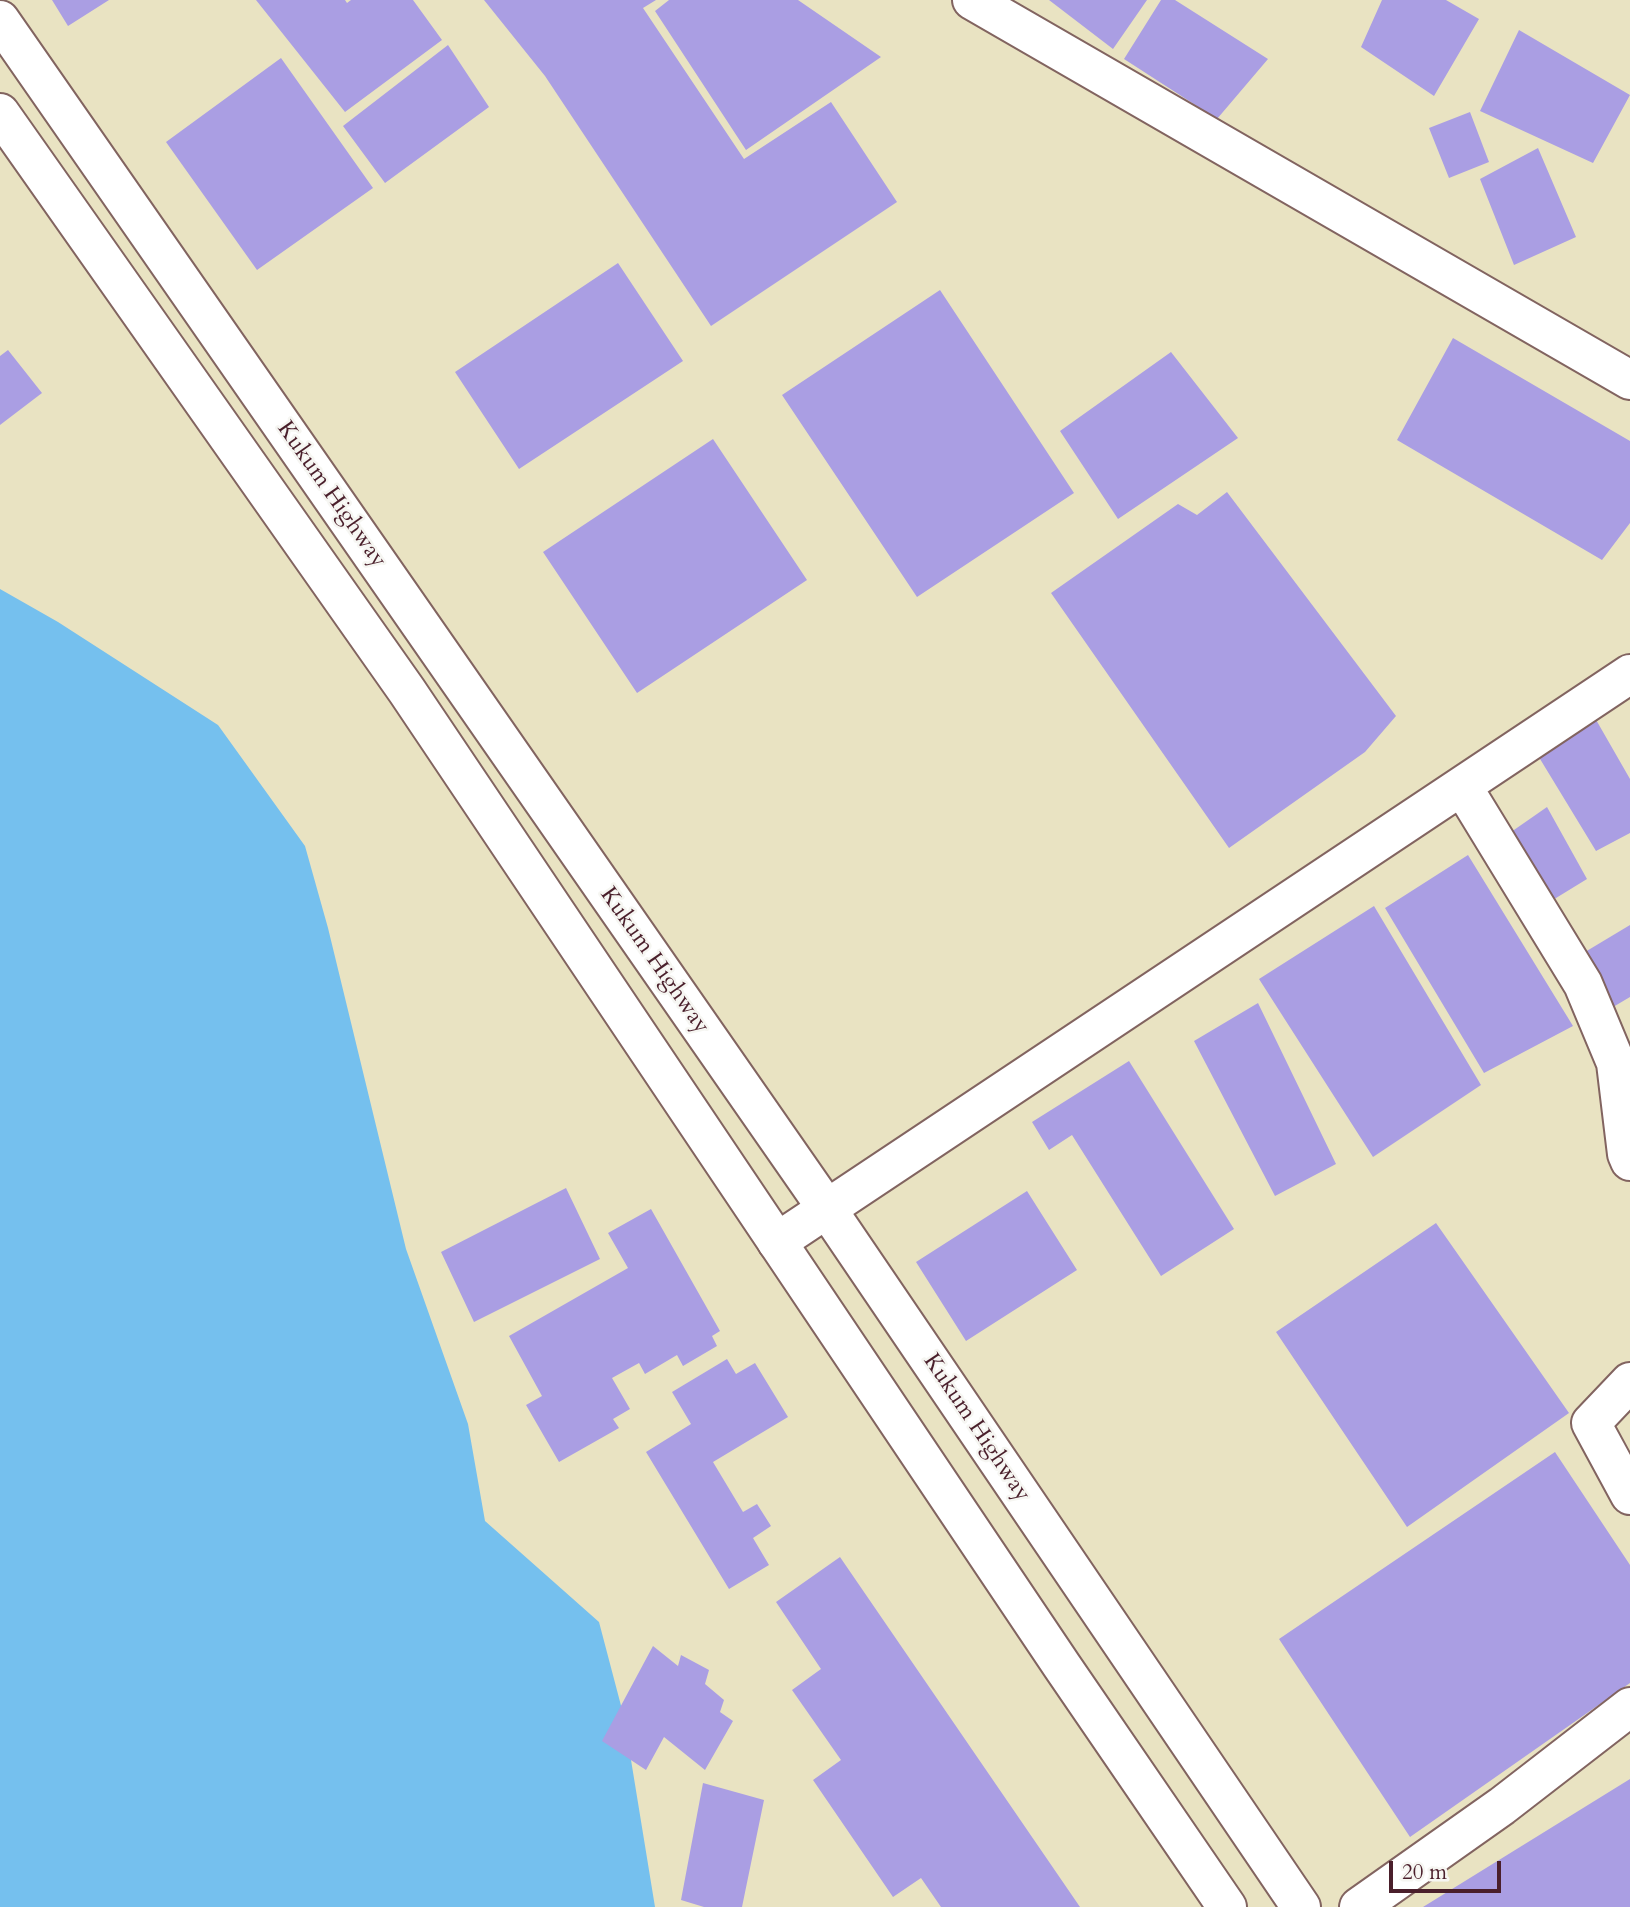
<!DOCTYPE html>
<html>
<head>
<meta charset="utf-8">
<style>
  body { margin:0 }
  #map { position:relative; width:1630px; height:1907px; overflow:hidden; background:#e9e3c2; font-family:Cardo,serif }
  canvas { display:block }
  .scale { position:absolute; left:1389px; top:1861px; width:112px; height:32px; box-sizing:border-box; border:4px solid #4a1f2b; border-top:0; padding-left:9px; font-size:21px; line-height:24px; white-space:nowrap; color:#4a1f2b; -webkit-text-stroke:5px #f6f6f2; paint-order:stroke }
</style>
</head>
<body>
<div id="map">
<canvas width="1630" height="1907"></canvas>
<div class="scale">20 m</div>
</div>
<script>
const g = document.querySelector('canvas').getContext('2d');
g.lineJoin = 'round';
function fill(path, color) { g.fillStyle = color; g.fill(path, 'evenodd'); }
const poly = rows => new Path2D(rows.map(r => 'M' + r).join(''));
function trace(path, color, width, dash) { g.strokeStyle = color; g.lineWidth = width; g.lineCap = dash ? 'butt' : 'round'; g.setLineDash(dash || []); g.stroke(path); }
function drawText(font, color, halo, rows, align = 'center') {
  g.font = font + ' Cardo,serif'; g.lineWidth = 5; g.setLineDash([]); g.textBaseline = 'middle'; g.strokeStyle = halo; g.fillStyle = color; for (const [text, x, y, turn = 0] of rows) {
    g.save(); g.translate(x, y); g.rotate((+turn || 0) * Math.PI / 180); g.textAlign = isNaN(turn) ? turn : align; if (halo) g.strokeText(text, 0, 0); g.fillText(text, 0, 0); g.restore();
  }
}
const water = poly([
  [0,589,58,622,218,725,305,846,328,928,406,1249,468,1424,485,1521,599,1622,624,1717,655,1907,0,1907]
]);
const building = poly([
  [52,0,109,0,68,26],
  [256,0,345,0,347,3,351,0,413,0,442,40,345,112],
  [484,0,656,0,643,8,744,159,831,102,897,202,711,326,545,76],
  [669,0,798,0,881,57,746,150,655,11],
  [1049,0,1147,0,1113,49],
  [1161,0,1175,0,1268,59,1217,119,1124,59],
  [1382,0,1446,0,1479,19,1434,96,1361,47],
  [1519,30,1630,95,1593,163,1480,111],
  [448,45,489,107,385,183,343,126],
  [281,58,373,188,257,270,166,142],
  [1470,112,1489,162,1449,178,1429,128],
  [1538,148,1576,237,1514,265,1480,179],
  [618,263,683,361,519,469,455,372],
  [940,290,1074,493,917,597,782,395],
  [1453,338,1630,441,1630,523,1602,560,1397,440],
  [8,350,42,393,0,425,0,356],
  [1171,352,1238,438,1118,519,1060,431],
  [713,439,807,580,637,693,543,552],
  [1227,492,1396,716,1365,752,1229,848,1051,593,1178,504,1197,515],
  [1595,718,1630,779,1630,833,1596,851,1537,754],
  [1547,807,1587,879,1543,906,1501,839],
  [1468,855,1573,1026,1484,1073,1385,908],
  [1374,906,1481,1085,1373,1157,1259,979],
  [1630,925,1630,997,1608,1010,1580,955],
  [1258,1003,1336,1164,1275,1196,1194,1041],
  [1129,1061,1234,1229,1161,1276,1072,1135,1049,1150,1032,1122],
  [566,1188,600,1259,474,1322,441,1252],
  [1027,1191,1077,1270,966,1341,916,1262],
  [651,1209,720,1331,712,1336,717,1346,683,1366,677,1355,645,1374,639,1363,612,1378,630,1409,613,1419,619,1428,559,1462,526,1405,542,1396,509,1336,628,1268,608,1233],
  [1436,1223,1569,1413,1407,1527,1276,1332],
  [727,1359,736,1374,755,1363,788,1417,713,1462,743,1512,757,1504,771,1526,753,1538,769,1565,729,1589,646,1452,691,1424,672,1392],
  [1555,1452,1630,1565,1630,1683,1410,1837,1279,1639],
  [840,1557,1080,1907,941,1907,921,1878,893,1897,813,1780,841,1760,792,1690,821,1669,776,1602],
  [653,1646,678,1666,681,1655,709,1670,705,1684,724,1700,720,1712,733,1721,705,1770,664,1737,646,1770,602,1741],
  [1630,1779,1630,1907,1423,1907],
  [703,1783,764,1800,742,1907,704,1907,681,1900]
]);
const street = poly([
  [972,0,1630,380],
  [1462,786,1583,984,1616,1063,1627,1154,1630,1161],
  [777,1242,1630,674],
  [1630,1382,1591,1423,1630,1495],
  [1359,1907,1502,1806,1630,1707]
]);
const secondary = poly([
  [0,20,827,1209,1301,1907],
  [0,113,407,691,1062,1666,1227,1907]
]);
const streetNames = [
  ["Kukum Highway",331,495,55],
  ["Kukum Highway",654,961,55],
  ["Kukum Highway",976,1428,56]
];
fill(water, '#75c0ee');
fill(building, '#aa9ee3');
trace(street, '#826460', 42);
trace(secondary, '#826460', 42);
trace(street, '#fff', 38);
trace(secondary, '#fff', 38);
drawText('23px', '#4a1f2b', '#f6f6f2', streetNames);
</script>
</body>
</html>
